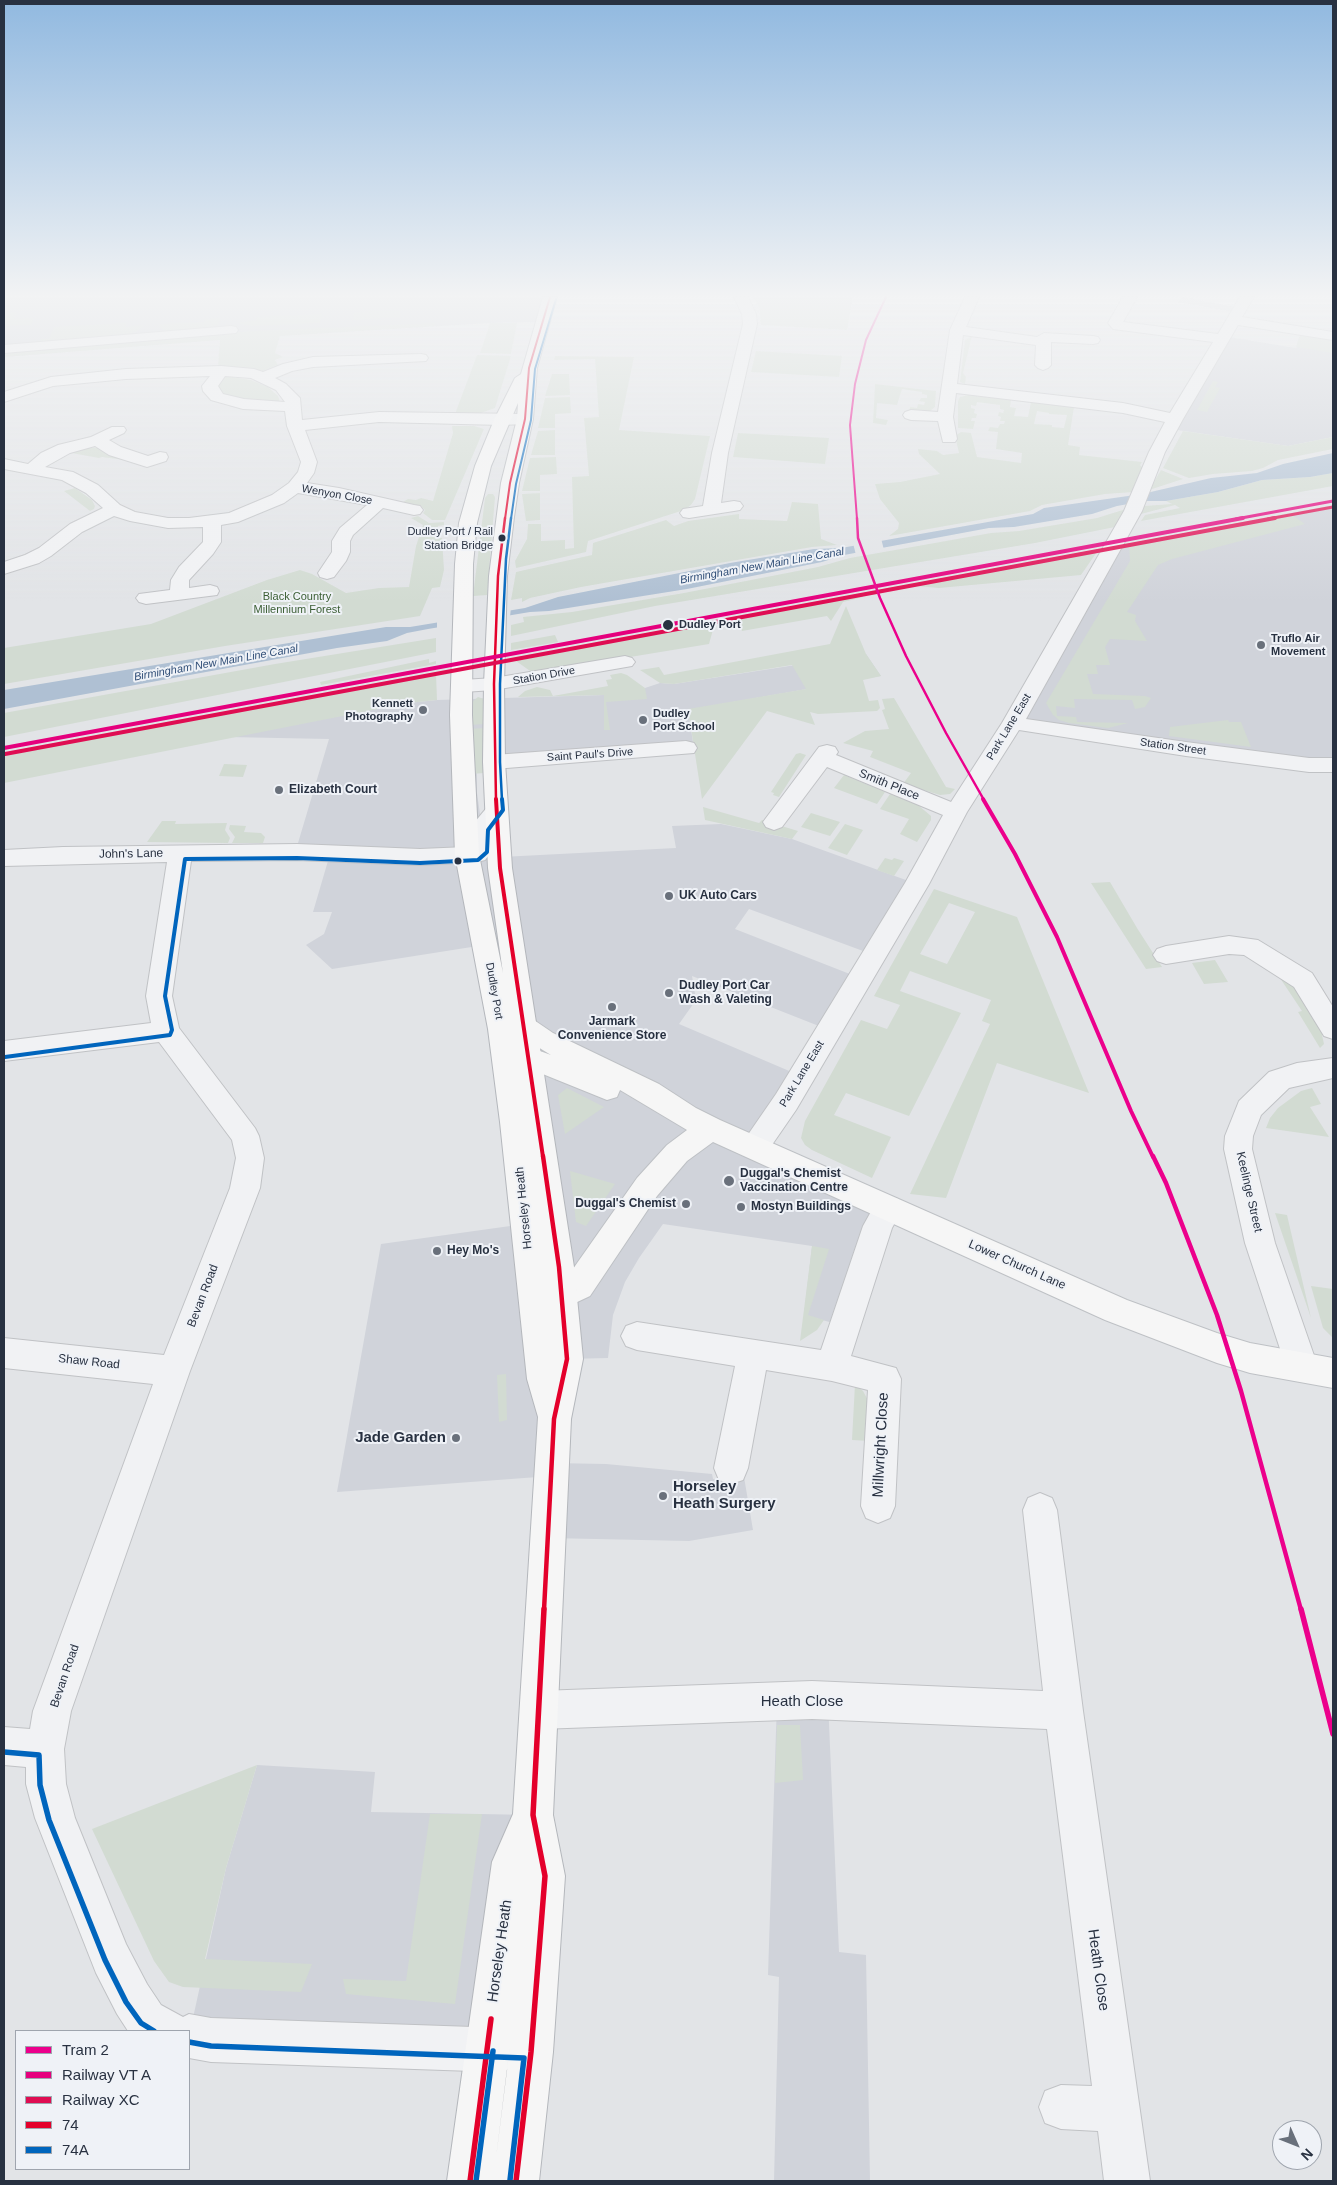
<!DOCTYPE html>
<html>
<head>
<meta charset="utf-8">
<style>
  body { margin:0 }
  #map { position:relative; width:1337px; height:2185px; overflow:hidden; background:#e2e4e7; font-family:Arial,sans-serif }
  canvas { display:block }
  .frame { position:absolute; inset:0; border:5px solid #283141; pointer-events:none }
  .legend { position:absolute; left:15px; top:2030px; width:175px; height:140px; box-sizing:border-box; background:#eff2f7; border:1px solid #9fa5ae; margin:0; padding:6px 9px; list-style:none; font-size:15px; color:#283141 }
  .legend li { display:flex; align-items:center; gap:10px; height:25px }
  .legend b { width:25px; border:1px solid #9fa5ae }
  .north { position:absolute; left:1272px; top:2120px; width:50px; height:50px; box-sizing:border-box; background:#eff2f7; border:1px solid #9fa5ae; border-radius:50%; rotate:134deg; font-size:14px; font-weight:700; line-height:20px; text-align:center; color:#283141 }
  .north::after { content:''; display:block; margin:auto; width:18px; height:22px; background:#69707b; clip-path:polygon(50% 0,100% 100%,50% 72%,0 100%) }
</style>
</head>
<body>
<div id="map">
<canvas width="1337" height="2185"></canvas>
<div class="frame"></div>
<ul class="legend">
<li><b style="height:6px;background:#ec008c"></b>Tram 2</li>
<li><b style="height:6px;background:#e5007d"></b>Railway VT A</li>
<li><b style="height:6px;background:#df0d52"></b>Railway XC</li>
<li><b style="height:6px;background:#e4002b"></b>74</li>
<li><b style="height:6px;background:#0065bd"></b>74A</li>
</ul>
<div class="north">N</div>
</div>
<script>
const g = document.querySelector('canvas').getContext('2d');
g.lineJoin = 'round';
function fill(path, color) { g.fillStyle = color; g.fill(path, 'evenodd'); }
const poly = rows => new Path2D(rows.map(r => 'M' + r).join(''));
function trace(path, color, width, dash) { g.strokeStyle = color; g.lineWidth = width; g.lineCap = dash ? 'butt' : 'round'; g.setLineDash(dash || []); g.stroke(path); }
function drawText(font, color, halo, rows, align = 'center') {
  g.font = font + ' Arial,sans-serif'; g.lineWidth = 4; g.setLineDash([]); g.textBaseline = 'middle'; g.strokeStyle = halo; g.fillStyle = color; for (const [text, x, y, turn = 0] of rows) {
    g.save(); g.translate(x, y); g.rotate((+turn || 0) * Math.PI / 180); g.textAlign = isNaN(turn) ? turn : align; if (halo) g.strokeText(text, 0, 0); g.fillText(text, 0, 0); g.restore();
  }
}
const built = poly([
  [4,297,550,297,542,322,490,323,214,340,4,357],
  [1182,297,1241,308,1238,313,1178,302],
  [1301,331,1333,336,1333,437,1288,446,1170,429,1223,336,1296,348],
  [1333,505,1333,765,1309,765,1013,723,1113,547],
  [866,654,881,676,688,710,693,742,477,759,477,793,482,828,482,858,676,848,672,826,721,824,792,839,917,884,874,955,749,909,735,929,860,978,829,1030,692,976,696,1000,679,1024,801,1076,755,1146,888,1208,844,1326,804,1315,812,1246,663,1224,639,1258,625,1282,613,1315,608,1358,567,1359,552,1463,606,1464,712,1474,713,1479,744,1477,753,1530,689,1541,549,1538,551,1476,337,1492,381,1244,539,1222,497,943,332,969,306,945,324,934,332,912,313,912,330,854,297,852,298,843,329,739,228,737,408,703,437,700,604,695,645,688,660,683,674,684],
  [777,1701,828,1701,839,1952,866,1955,870,2181,774,2181,779,1977,768,1975],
  [257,1765,375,1772,371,1812,533,1815,511,2051,211,2040,189,2036,226,1868]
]);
const green = poly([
  [753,297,853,297,847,330,761,325,759,307],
  [400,310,400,317,353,320,354,312],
  [10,312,16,312,14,319,34,318,31,325,4,326,4,315],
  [322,314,320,323,252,326,240,324,240,322,256,321,257,317],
  [220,318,219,324,209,329,167,331,159,327,160,324,204,322,205,319],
  [126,323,126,327,144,325,137,331,123,336,41,342,41,339,49,339,54,327],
  [435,323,435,326,280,336,275,353,283,357,275,360,278,365,263,371,218,366,220,340,4,357,4,351,254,331],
  [490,323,517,323,511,354,480,353],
  [1300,335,1333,341,1333,353,1296,347],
  [972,336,963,373,966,377,965,384,960,382,965,340],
  [756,351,842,356,839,377,751,372],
  [477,355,511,356,495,408,478,414,455,414],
  [555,356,634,357,619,430,710,436,695,499,691,505,684,510,588,541,586,552,516,568,515,561,527,539,528,524,541,524,541,541,565,540,565,549,574,548,572,477,589,476,584,418,599,417,595,359,554,360],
  [552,374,569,374,570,395,545,396],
  [225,376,251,380,268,387,278,396,281,405,259,404,221,394,214,388],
  [1213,381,1218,382,1215,387,1220,388,1207,412,1197,410],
  [875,384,936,391,935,407,930,411,909,413,910,407,917,408,918,404,924,405,925,402,919,401,921,398,927,398,927,395,922,394,922,392,902,389,897,405,877,403,876,418,888,420,886,425,873,423],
  [968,395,1011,400,1010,407,1016,408,1014,416,1028,417,1031,402,1074,407,1068,445,1080,447,1079,455,1142,462,1140,465,1143,468,1134,492,1105,494,1042,505,1030,511,889,536,898,529,899,523,880,499,875,484,900,482,940,474,919,454,918,449,937,451,943,455,959,453,955,436,961,432,971,433,977,457,1021,463,1022,453,996,449,998,432,988,431,990,427,998,428,1000,424,1004,424,1005,421,1000,421,1001,417,998,416,999,412,1003,413,1004,410,1000,409,1000,405,977,402,976,406,971,405,971,408,975,409,974,413,977,414,976,418,972,418,971,421,975,421,973,429,958,428,958,401,960,397],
  [1037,411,1049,413,1049,414,1067,415,1064,428,1052,427,1052,425,1034,424],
  [570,397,571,413,555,414,555,428,538,428,545,398],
  [452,426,474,426,484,429,445,520,432,520,423,513,425,510,421,506,401,503,408,499,416,500,421,498,433,501,453,433],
  [555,430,555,455,531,455,538,431],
  [1183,431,1288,446,1333,437,1333,449,1278,460,1263,468,1252,471,1213,474,1189,478,1163,468],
  [738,433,829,438,825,464,733,457],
  [86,447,98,448,125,460,102,457,99,458,66,452],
  [556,457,557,474,540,475,540,491,522,491,530,458],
  [1161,470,1183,479,1149,490],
  [1333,473,1333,486,1141,521,1145,515,1180,508,1175,505,1141,514,1144,506,1172,504,1166,501,1218,492,1262,480,1310,477],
  [75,488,92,500,95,506,94,509,90,511,64,491],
  [540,493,540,520,526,521,522,494],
  [488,494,493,494,495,497,487,595,473,596,485,498],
  [792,502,818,504,821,539,837,545,812,547,581,587,530,598,522,602,522,598,511,600,516,572,592,555,593,543,666,520,674,526,688,521,739,514,739,519,787,521],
  [1126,509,1115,527,1035,543,655,606,511,636,511,625,524,622,523,617,572,612,684,593,818,567,850,558,991,533,1019,531,1097,518],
  [1289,513,1305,524,1172,559,1158,565,1127,612,1136,615,1135,621,1147,641,1110,639,1105,647,1110,665,1096,665,1098,674,1087,674,1093,694,1145,696,1151,698,1145,707,1135,709,1132,700,1074,699,1075,708,1056,706,1057,716,1076,717,1077,722,1128,723,1108,728,1069,723,1059,720,1053,715,1046,703,1049,698,1130,561,1129,544],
  [418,516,429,523,444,522,444,525,438,526,436,537,442,538,444,570,440,587,432,588,420,616,225,646,4,684,4,648,151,624,267,580,300,570,312,574,346,593,379,588,409,587,416,546,423,525,411,518],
  [1099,549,1081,575,939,588,916,586,896,590,895,589],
  [863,595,863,597,843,602,831,621,827,616,742,631,741,628,732,630,726,621],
  [846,606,866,654,881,676,863,680,869,701,878,700,880,708,877,711,818,714,810,712,815,725,767,711,702,799,688,709,806,689,792,665,674,684,660,683,640,670,659,667,664,675,830,644],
  [712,623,714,626,709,644,533,673,516,661],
  [555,635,558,642,511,650,511,643],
  [436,638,436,652,4,737,4,713,275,664],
  [429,659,429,663,436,661,436,664,321,685,320,682],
  [621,673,627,675,645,688,647,699,606,702,610,730,604,730,604,695,518,697,525,691,537,687,550,690,553,696,608,686,606,680,612,679,610,675],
  [436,674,437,700,408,703,4,783,4,754],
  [478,697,484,699,484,724,470,725,472,702],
  [894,698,946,787,955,789,950,794,940,795,903,784,911,773,870,757,873,751,843,743,865,731,889,729,882,710,885,709,882,699],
  [1228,720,1229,722,1241,722,1251,747,1169,736,1170,727],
  [484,728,485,773,470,774,470,729],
  [800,753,806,755,779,797,773,795,774,793,771,792,796,754],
  [224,764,247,765,243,777,219,776],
  [844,775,885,792,877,804,834,788],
  [890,794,918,805,931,816,931,820,917,842,900,834,909,819,880,809],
  [703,807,759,823,762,820,798,831,792,839,705,820],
  [811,813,840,822,830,836,801,827],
  [162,821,176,821,175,824,227,823,225,830,230,838,228,843,147,842],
  [845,824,863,830,847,855,828,848],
  [230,825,246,826,244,832,261,833,265,837,263,843,232,843,235,837,229,829],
  [885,858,892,860,894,858,904,861,894,876,877,870],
  [1110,882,1137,928,1162,967,1146,969,1091,883],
  [934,889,1017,917,1089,1093,997,1063,946,1198,910,1194,990,1024,982,1021,991,1000,910,971,900,991,961,1013,909,1116,846,1093,834,1115,891,1137,872,1178,812,1150,805,1145,801,1138,805,1121,861,1020,887,1029,900,1005,874,996],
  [949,903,975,912,947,964,920,954],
  [1215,960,1228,982,1204,984,1192,963],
  [1280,978,1292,980,1327,1033,1322,1035,1324,1044,1320,1048,1298,1012,1302,1011],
  [567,1088,604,1107,565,1134,558,1095],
  [1312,1088,1321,1104,1310,1107,1329,1137,1266,1128,1270,1118,1278,1108,1301,1091],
  [570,1171,615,1184,586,1226,576,1222],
  [1275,1213,1287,1215,1311,1318],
  [812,1246,829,1249,808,1315,824,1320,817,1330,800,1341],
  [1311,1286,1333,1289,1333,1338,1323,1328],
  [506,1374,507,1420,499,1422,497,1375],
  [855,1384,863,1391,870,1404,869,1441,852,1440],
  [777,1725,800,1725,803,1780,775,1783],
  [257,1765,226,1868,205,1959,312,1964,301,1992,183,1987,169,1982,154,1961,92,1829],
  [430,1814,482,1814,455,2004,346,1994,343,1979,406,1981]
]);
const water = poly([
  [1333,453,1333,473,1310,477,1262,480,1218,492,1166,501,1145,501,1117,506,1092,514,1014,527,989,528,844,555,822,562,687,589,549,611,530,612,428,629,407,633,387,641,337,648,4,709,4,690,386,627,410,627,525,608,558,597,730,563,814,549,841,548,1033,514,1044,508,1142,494,1211,478,1257,473,1283,464]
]);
const pier = poly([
  [881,538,884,550,856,555,853,543],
  [511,607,510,617,437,630,437,619]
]);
const minor = poly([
  [734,297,748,297,756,314,757,324,728,453,721,503,734,501,740,502,743,506,740,510,734,511,689,518,683,517,680,513,683,509,703,506,712,453,743,324,742,314,734,297],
  [965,297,979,297,966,327,1037,337,1044,333,1093,336,1098,337,1100,340,1098,343,1093,344,1051,342,1051,365,1048,368,1043,370,1038,368,1035,365,1036,345,963,335,957,384,1123,403,1170,413,1213,342,1113,329,1108,323,1123,297,1137,297,1123,322,1218,334,1240,297,1254,297,1242,317,1333,332,1333,340,1238,325,1183,419,1165,452,1142,511,1026,719,1186,742,1309,758,1333,758,1333,772,1309,772,1186,756,1019,730,967,812,929,884,796,1110,765,1155,755,1159,745,1155,741,1147,745,1139,776,1094,905,883,943,815,827,767,782,827,774,830,766,827,763,822,819,747,827,745,835,747,838,752,836,755,951,802,1002,723,1124,511,1149,452,1165,422,1123,413,956,393,953,417,957,439,955,442,943,442,938,421,911,420,905,418,903,415,905,412,911,410,938,412,950,330,965,297],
  [231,326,236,327,238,330,236,333,4,353,4,345,231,326],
  [421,354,426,355,428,358,426,361,313,367,292,371,275,378,286,384,300,398,302,420,379,412,525,414,531,416,533,419,531,422,525,424,502,425,379,422,305,430,317,462,314,473,307,483,339,488,414,505,420,506,423,510,420,514,414,515,383,508,353,535,350,541,350,552,346,561,334,577,327,579,320,577,318,573,332,552,332,541,340,528,367,505,298,493,284,503,238,522,221,525,221,542,213,554,189,580,189,588,210,585,217,587,219,591,217,595,146,604,139,602,136,598,139,594,170,590,171,580,179,567,203,542,203,527,168,528,130,521,114,516,82,532,51,556,39,563,4,574,4,562,25,555,39,548,70,524,103,508,86,493,62,480,4,469,4,459,28,464,41,453,58,445,91,437,112,427,124,427,126,430,124,433,109,440,121,447,148,456,160,452,166,453,168,457,166,461,147,467,109,455,95,446,70,453,45,467,73,472,98,485,120,505,135,512,168,518,189,518,229,513,272,495,289,483,298,472,301,462,287,426,285,411,243,409,211,400,203,391,202,386,210,376,126,379,53,386,4,402,4,392,51,377,126,369,221,366,254,369,263,372,283,364,313,357,421,354],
  [225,376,251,378,276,390,285,402,244,399,223,394,218,386,225,376],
  [625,656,632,658,635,662,632,666,494,690,463,692,456,690,453,686,456,682,463,680,494,678,625,656],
  [686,741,694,743,697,748,694,753,494,769,486,767,483,762,486,757,494,755,686,741],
  [497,803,505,805,508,810,494,829,494,849,485,860,477,862,420,865,297,860,191,861,172,996,179,1028,255,1128,259,1136,264,1158,260,1188,190,1371,71,1711,64,1749,66,1784,75,1818,126,1944,147,1984,161,2005,183,2017,189,2014,211,2018,502,2028,517,2035,524,2050,517,2065,502,2072,211,2062,189,2058,189,2031,128,2031,117,2014,96,1973,35,1818,26,1784,26,1767,4,1765,4,1727,30,1729,33,1711,153,1384,4,1368,4,1338,164,1355,230,1188,236,1158,232,1140,159,1042,4,1061,4,1041,151,1023,146,996,167,862,4,866,4,850,63,847,297,844,420,849,467,847,470,847,471,828,474,823,489,805,497,803],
  [1229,936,1258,940,1312,973,1333,1007,1333,1039,1324,1036,1294,987,1244,955,1229,954,1166,964,1157,961,1153,955,1157,949,1166,946,1229,936],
  [1333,1058,1333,1078,1289,1088,1261,1115,1253,1136,1252,1149,1275,1243,1318,1367,1313,1377,1302,1382,1291,1377,1286,1367,1245,1243,1224,1149,1225,1136,1239,1101,1269,1072,1297,1063,1333,1058],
  [888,1196,898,1199,903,1208,892,1228,851,1356,896,1368,901,1379,895,1506,890,1518,878,1523,866,1518,861,1506,868,1390,832,1381,766,1370,748,1468,743,1480,731,1484,719,1480,714,1468,735,1366,637,1350,626,1346,621,1336,626,1326,637,1322,821,1350,863,1226,878,1199,888,1196],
  [1040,1493,1052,1498,1057,1510,1083,1711,1150,2181,1104,2181,1098,2131,1061,2129,1045,2123,1039,2107,1045,2091,1061,2085,1092,2086,1047,1729,812,1719,540,1729,527,1723,521,1710,527,1697,540,1691,812,1681,1043,1691,1023,1510,1028,1498,1040,1493]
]);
const major = poly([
  [522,1015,531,1018,553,1033,659,1084,696,1108,720,1120,1127,1300,1217,1333,1250,1343,1333,1358,1333,1388,1250,1373,1217,1363,1105,1320,713,1142,687,1161,657,1196,590,1296,573,1304,566,1310,562,1322,551,1326,540,1322,534,1305,539,1295,551,1284,568,1276,637,1178,667,1145,687,1130,620,1090,617,1097,607,1100,508,1060,497,1046,501,1039,510,1036,519,1039,526,1046,551,1055,513,1032,509,1025,513,1018,522,1015]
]);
const highway = poly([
  [543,297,557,297,537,368,533,419,519,483,514,517,507,576,504,684,505,762,512,868,574,1267,583,1359,571,1419,553,1815,565,1876,553,2052,539,2181,447,2181,492,1862,513,1814,538,1417,527,1379,500,1122,488,1029,455,855,450,715,455,564,459,523,475,466,494,420,515,378,521,374,543,297],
  [518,403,517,419,501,483,489,576,484,684,483,762,488,868,503,973,479,855,472,715,473,564,477,523,491,466,518,403],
  [510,2047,509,2052,496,2158,510,2047]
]);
const bus1Far4 = poly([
  [505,519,510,483,525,419,529,368,550,297]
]);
const bus1Far3 = poly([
  [496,800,494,684,498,576,505,518]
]);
const bus1Far2 = poly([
  [496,799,500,868,543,1157]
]);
const bus1Far1 = poly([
  [543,1156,559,1267,567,1359,554,1419,544,1610]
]);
const bus1 = poly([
  [470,2181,491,2019],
  [516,2181,531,2052,545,1876,533,1815,544,1609]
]);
const bus2Far3 = poly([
  [511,519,516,484,531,420,535,369,556,299]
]);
const bus2Far2 = poly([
  [502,800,500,762,500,684,506,559,511,518]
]);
const bus2Far1 = poly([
  [5,1057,170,1035,172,1030,165,996,185,859,297,858,420,863,478,860,487,852,488,830,503,810,502,799]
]);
const bus2 = poly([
  [4,1752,39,1755,40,1785,49,1820,105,1960,126,2002,141,2023,154,2031],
  [189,2042,211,2046,524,2058,510,2180],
  [476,2181,493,2051]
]);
const rail1Far1 = poly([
  [1236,519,1333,501]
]);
const rail1 = poly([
  [4,748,1243,518]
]);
const rail2Far1 = poly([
  [1268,519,1333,507]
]);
const rail2 = poly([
  [5,754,1275,518]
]);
const tram1Far4 = poly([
  [857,519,850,425,855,384,866,340,886,297]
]);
const tram1Far3 = poly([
  [857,518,858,538,880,598,906,656,946,733,984,800]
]);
const tram1Far2 = poly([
  [983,799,1015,854,1057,937,1131,1111,1153,1157]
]);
const tram1Far1 = poly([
  [1153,1156,1166,1183,1217,1315,1241,1391,1301,1610]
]);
const tram1 = poly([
  [1301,1609,1333,1734]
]);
const markers = [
  [502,538,4.5,"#283141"],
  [668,625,6,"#283141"],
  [1261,645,5,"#69707b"],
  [423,710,5,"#69707b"],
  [643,720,5,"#69707b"],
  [279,790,5,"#69707b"],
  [458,861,4.5,"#283141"],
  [669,896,5,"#69707b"],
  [669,993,5,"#69707b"],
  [612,1007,5,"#69707b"],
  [729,1181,6,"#69707b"],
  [686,1204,5,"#69707b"],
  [741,1207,5,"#69707b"],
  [437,1251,5,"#69707b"],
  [456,1438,5,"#69707b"],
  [663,1496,5,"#69707b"]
];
const farStreetnames = [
  ["Wenyon Close",337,495,10],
  ["Station Drive",544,676,-10],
  ["Park Lane East",1009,727,-59],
  ["Station Street",1173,747,8],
  ["Saint Paul's Drive",590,755,-4],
  ["Dudley Port",494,991,80],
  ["Park Lane East",802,1074,-59]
];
const busNames = [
  ["Dudley Port / Rail",493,532],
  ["Station Bridge",493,546]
];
const farWaternames = [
  ["Birmingham New Main Line Canal",762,566,-10],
  ["Birmingham New Main Line Canal",216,663,-10]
];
const farParknames = [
  ["Black Country",297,597],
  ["Millennium Forest",297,610]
];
const farStopnames = [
  ["Dudley Port",679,625]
];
const farPoinames = [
  ["Truflo Air",1271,639],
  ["Movement",1271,652],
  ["Kennett",413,704,"right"],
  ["Photography",413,717,"right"],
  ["Dudley",653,714],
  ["Port School",653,727]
];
const streetNames = [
  ["Smith Place",889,785,22],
  ["John's Lane",131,854,-1],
  ["Keelinge Street",1249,1192,77],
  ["Horseley Heath",524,1208,-96],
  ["Lower Church Lane",1017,1265,24],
  ["Bevan Road",203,1296,-69],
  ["Shaw Road",89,1362,6],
  ["Bevan Road",65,1676,-71]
];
const poiNames = [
  ["Elizabeth Court",289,790],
  ["UK Auto Cars",679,896],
  ["Dudley Port Car",679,986],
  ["Wash & Valeting",679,1000],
  ["Jarmark",612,1022,"center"],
  ["Convenience Store",612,1036,"center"],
  ["Duggal's Chemist",740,1174],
  ["Vaccination Centre",740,1188],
  ["Duggal's Chemist",676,1204,"right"],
  ["Mostyn Buildings",751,1207],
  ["Hey Mo's",447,1251]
];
const nearPoinames = [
  ["Jade Garden",446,1438],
  ["Horseley",673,1487,"left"],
  ["Heath Surgery",673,1504,"left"]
];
const nearStreetnames = [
  ["Millwright Close",881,1445,-87],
  ["Heath Close",802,1702],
  ["Horseley Heath",500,1951,-82],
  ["Heath Close",1098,1970,82]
];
fill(built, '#d0d3da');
fill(green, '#d2dbd2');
fill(water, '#afc0d3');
fill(pier, '#e2e4e7');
trace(minor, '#c0c2c5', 2);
trace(major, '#bec1c5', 2);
trace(highway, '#b4b7bc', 2);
fill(minor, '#f1f2f4');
fill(major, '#f6f6f6');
fill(highway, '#f6f6f6');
trace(bus1Far4, '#e4002b', 2);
trace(bus1Far3, '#e4002b', 2.5);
trace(bus1Far2, '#e4002b', 4);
trace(bus1Far1, '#e4002b', 4.5);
trace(bus1, '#e4002b', 5.5);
trace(bus2Far3, '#0065bd', 2);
trace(bus2Far2, '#0065bd', 2.5);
trace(bus2Far1, '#0065bd', 4);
trace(bus2, '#0065bd', 5.5);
trace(rail1Far1, '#e5007d', 3);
trace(rail1, '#e5007d', 4);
trace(rail2Far1, '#df0d52', 3);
trace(rail2, '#df0d52', 4);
trace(tram1Far4, '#ec008c', 2);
trace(tram1Far3, '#ec008c', 2.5);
trace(tram1Far2, '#ec008c', 4);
trace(tram1Far1, '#ec008c', 4.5);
trace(tram1, '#ec008c', 5.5);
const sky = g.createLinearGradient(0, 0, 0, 603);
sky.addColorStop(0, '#91b9e0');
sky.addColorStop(0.49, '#f2f3f4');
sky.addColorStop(1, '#f2f3f400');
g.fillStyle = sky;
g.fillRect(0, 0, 1337, 603);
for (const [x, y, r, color] of markers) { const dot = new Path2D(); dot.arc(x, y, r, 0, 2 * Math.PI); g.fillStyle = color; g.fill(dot); trace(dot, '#eff2f7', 2); }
drawText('11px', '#283141', '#eff2f7', farStreetnames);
drawText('11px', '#283141', '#eff2f7', busNames, 'right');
drawText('italic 11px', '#304e77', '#eff2f7', farWaternames);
drawText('11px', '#3b5e34', '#eff2f7', farParknames);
drawText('bold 11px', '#283141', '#eff2f7', farStopnames, 'left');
drawText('bold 11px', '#283141', '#eff2f7', farPoinames, 'left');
drawText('12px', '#283141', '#eff2f7', streetNames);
drawText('bold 12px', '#283141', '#eff2f7', poiNames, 'left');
drawText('bold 15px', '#283141', '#eff2f7', nearPoinames, 'right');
drawText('15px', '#283141', '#eff2f7', nearStreetnames);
</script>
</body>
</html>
